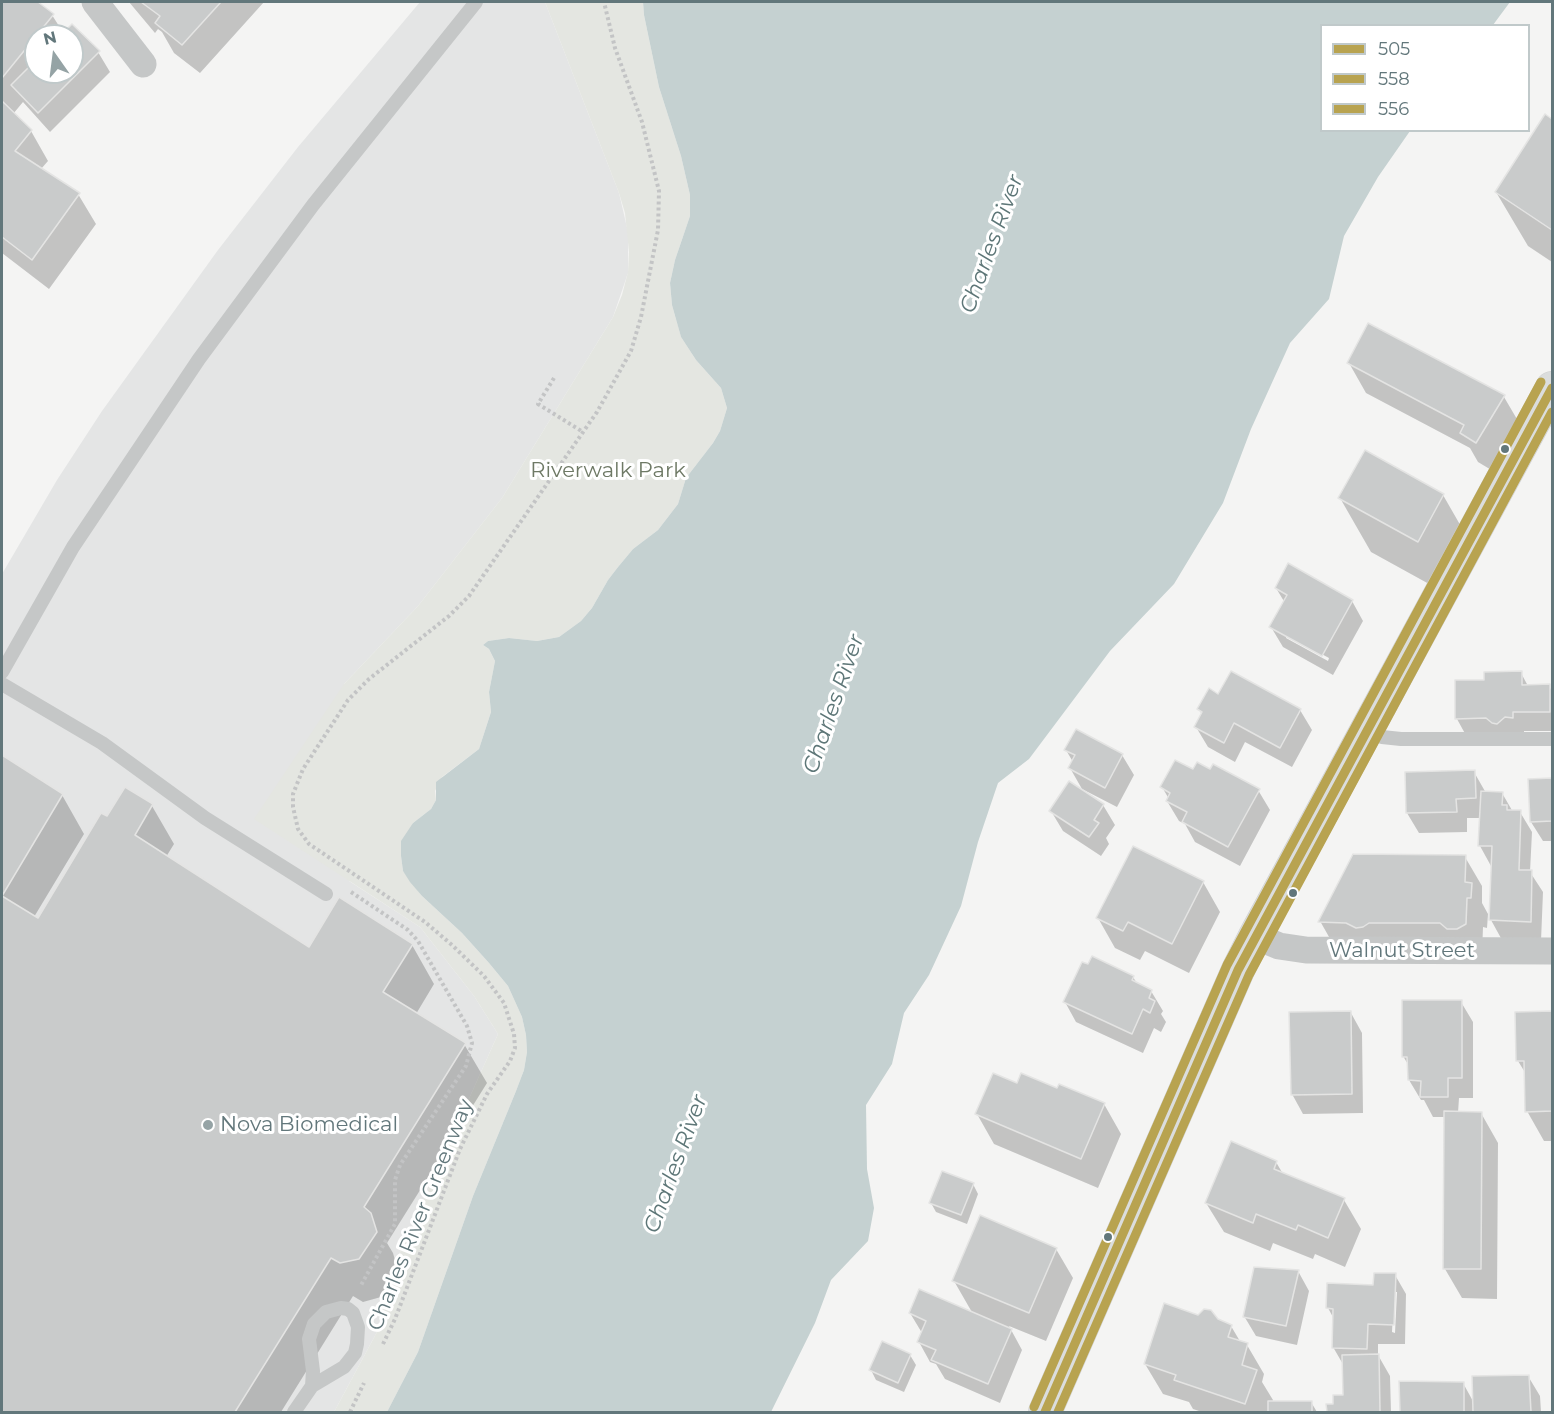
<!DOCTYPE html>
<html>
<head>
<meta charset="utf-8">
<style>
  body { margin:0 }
  #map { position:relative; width:1554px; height:1414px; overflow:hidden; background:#f4f4f3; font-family:Montserrat,sans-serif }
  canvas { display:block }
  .frame { position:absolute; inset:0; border:3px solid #62777b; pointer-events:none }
  .legend { position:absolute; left:1320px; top:24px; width:210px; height:108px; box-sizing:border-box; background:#fff; border:2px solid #c0c9ca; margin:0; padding:8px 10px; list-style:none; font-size:18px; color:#62777b }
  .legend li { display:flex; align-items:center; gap:12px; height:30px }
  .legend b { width:30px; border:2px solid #c0c9ca }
  .north { position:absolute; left:24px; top:24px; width:60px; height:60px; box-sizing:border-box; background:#fff; border:2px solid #c0c9ca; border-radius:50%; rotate:346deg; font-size:16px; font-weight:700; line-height:24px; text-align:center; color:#62777b }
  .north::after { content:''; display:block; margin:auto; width:21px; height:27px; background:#95a3a5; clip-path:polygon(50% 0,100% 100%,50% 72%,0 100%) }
</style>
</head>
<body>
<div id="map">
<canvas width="1554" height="1414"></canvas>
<div class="frame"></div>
<ul class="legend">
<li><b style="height:8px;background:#b8a350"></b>505</li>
<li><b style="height:8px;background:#b8a350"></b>558</li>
<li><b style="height:8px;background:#b8a350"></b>556</li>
</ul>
<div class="north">N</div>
</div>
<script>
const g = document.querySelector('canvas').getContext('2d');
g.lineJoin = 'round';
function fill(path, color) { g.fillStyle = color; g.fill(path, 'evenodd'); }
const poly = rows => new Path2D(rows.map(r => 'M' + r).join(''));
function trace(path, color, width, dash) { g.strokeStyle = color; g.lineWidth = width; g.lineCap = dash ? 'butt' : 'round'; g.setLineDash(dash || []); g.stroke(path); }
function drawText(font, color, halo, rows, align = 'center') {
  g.font = font + ' Montserrat,sans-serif'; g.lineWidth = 6; g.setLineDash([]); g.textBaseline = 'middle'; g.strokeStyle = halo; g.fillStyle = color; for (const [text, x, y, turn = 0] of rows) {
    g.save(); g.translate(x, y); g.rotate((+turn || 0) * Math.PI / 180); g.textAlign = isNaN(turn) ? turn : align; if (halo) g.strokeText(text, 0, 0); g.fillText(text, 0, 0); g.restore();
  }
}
const built = poly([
  [420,2,545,2,619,193,628,232,628,273,613,317,502,498,418,606,344,684,349,881,420,927,474,996,498,1034,380,1297,385,1317,334,1412,2,1412,2,574,57,480,102,411,218,250,298,147]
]);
const green = poly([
  [545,2,643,2,644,15,659,87,681,156,690,195,690,216,675,260,670,283,672,305,681,337,696,360,721,388,727,408,720,431,713,443,686,478,678,504,658,530,633,549,618,567,608,580,592,608,581,621,559,637,537,641,509,638,488,641,483,645,489,649,495,661,489,692,491,712,479,749,442,777,435,791,436,800,431,809,413,823,401,856,403,871,422,896,462,933,489,963,508,986,522,1017,526,1035,527,1052,524,1070,516,1091,473,1196,418,1352,387,1412,334,1412,385,1317,380,1297,498,1034,474,996,420,927,254,819,344,684,418,606,502,498,613,317,622,295,628,272,629,252,625,213,619,193]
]);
const water = poly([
  [643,2,1510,2,1493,25,1322,26,1322,130,1410,131,1378,177,1344,236,1329,299,1290,343,1251,429,1223,503,1174,584,1110,651,1029,759,998,783,978,842,961,906,929,975,904,1013,892,1064,866,1105,867,1169,874,1208,868,1241,831,1280,815,1323,771,1412,387,1412,418,1352,473,1196,516,1091,524,1070,527,1052,526,1035,522,1017,508,986,489,963,462,933,422,896,410,882,403,871,401,856,401,841,413,823,431,809,436,800,436,782,479,749,491,712,489,692,495,661,489,649,483,645,488,641,509,638,537,641,559,637,581,621,592,608,608,580,618,567,633,549,658,530,678,504,686,478,713,443,720,431,727,408,721,388,696,360,681,337,672,305,670,283,675,260,690,216,690,195,681,156,659,87,644,15]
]);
const shadow = poly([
  [2,2,36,2,52,15,64,34,72,26,98,52,110,72,50,132,23,102,13,114,31,131,48,161,41,169,78,194,96,224,49,289,2,253],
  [36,36,72,36,72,72,36,72],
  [129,2,264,2,200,73,174,53,162,32,158,29,155,33],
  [1545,116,1552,121,1552,262,1528,246,1496,192],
  [1369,325,1504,397,1521,426,1493,471,1478,462,1470,448,1366,393,1349,363],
  [1366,452,1443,495,1474,549,1449,595,1371,552,1340,498],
  [1276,588,1352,601,1363,621,1333,675,1283,647,1271,627,1285,603],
  [1286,635,1329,658,1328,661,1286,638],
  [1521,673,1528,686,1549,686,1552,691,1552,731,1524,731,1524,737,1468,739,1457,719,1485,681],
  [1219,696,1300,710,1312,730,1292,767,1245,742,1235,762,1208,747,1196,727,1202,715,1199,709],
  [1066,750,1122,755,1134,775,1117,807,1082,789,1070,768,1073,762],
  [2,757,62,795,84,834,34,917,39,920,107,818,152,806,174,844,166,857,310,949,412,945,434,984,416,1014,464,1044,487,1083,387,1243,393,1253,398,1271,381,1297,363,1302,353,1296,281,1412,2,1412],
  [1194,771,1258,790,1270,810,1240,866,1195,842,1185,824,1179,821,1167,801,1169,799,1162,787],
  [1474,772,1486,793,1502,793,1513,812,1520,812,1532,832,1530,872,1543,892,1541,941,1502,940,1491,920,1491,866,1480,846,1481,818,1467,818,1467,832,1419,833,1407,813],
  [1552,780,1552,841,1543,841,1531,822,1530,781],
  [1103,805,1115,825,1106,838,1109,844,1101,856,1063,831,1051,811],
  [1465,857,1482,886,1482,903,1488,914,1487,928,1483,927,1482,954,1337,951,1320,921],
  [1203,882,1220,912,1189,973,1145,951,1140,960,1115,948,1098,918],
  [1133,977,1138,985,1151,991,1163,1011,1161,1014,1166,1022,1161,1032,1154,1028,1143,1053,1076,1022,1065,1002],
  [1461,1002,1473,1022,1473,1098,1459,1098,1458,1113,1481,1113,1498,1143,1497,1299,1462,1298,1445,1269,1446,1117,1433,1117,1424,1100,1421,1100,1409,1080,1409,1066,1403,1056],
  [1351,1013,1362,1033,1363,1113,1303,1114,1292,1094],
  [1552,1013,1552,1141,1544,1141,1527,1111,1526,1074,1518,1061,1516,1014],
  [1017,1085,1058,1090,1104,1104,1121,1134,1098,1188,994,1144,977,1114],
  [1276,1162,1283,1174,1344,1200,1361,1229,1345,1267,1315,1254,1313,1259,1273,1243,1270,1251,1224,1232,1206,1203],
  [973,1184,978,1194,967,1224,936,1212,931,1203],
  [1056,1249,1073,1278,1046,1341,1009,1326,1022,1350,1000,1403,945,1379,936,1364,930,1362,919,1342,922,1333,910,1313,973,1314,954,1281],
  [1298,1271,1309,1291,1297,1345,1256,1336,1244,1316],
  [1395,1275,1406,1294,1405,1344,1378,1344,1378,1355,1390,1376,1391,1412,1328,1412,1328,1406,1334,1405,1345,1396,1344,1366,1333,1347,1334,1319,1328,1308],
  [1394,1292,1397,1292,1395,1333,1392,1332],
  [1198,1316,1217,1320,1231,1326,1241,1343,1247,1345,1264,1374,1262,1382,1273,1400,1272,1403,1311,1402,1317,1412,1270,1412,1269,1410,1268,1412,1202,1412,1193,1409,1189,1402,1163,1394,1145,1364],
  [910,1355,916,1365,904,1392,876,1380,871,1370],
  [1528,1376,1540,1396,1541,1412,1402,1412,1401,1383,1463,1383,1474,1403]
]);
const building = poly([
  [2,2,38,2,54,14,2,78,2,2],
  [141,2,221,2,182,45,155,23,160,16,141,2],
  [72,24,100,51,38,113,11,85,36,60,36,72,72,72,72,36,60,36,72,24],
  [2,101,32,130,15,151,80,193,32,260,2,237,2,101],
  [1545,114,1552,119,1552,230,1495,192,1545,114],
  [1368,323,1505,395,1476,443,1460,433,1464,425,1347,363,1368,323],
  [1365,450,1444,494,1418,542,1338,498,1365,450],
  [1288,563,1353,600,1322,656,1269,627,1287,595,1275,588,1288,563],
  [1231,671,1301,709,1280,748,1234,723,1224,743,1194,727,1202,712,1197,709,1209,688,1218,694,1231,671],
  [1522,671,1522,685,1550,684,1550,712,1513,712,1513,718,1505,717,1497,724,1492,723,1486,718,1455,719,1455,680,1484,680,1484,672,1522,671],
  [1076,729,1123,754,1105,788,1068,768,1075,755,1064,750,1076,729],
  [2,755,63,794,2,896,2,755],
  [1175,760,1193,769,1197,762,1210,769,1213,764,1260,789,1228,847,1182,822,1187,812,1166,801,1170,793,1160,787,1175,760],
  [1475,770,1476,798,1456,799,1457,812,1406,813,1405,772,1475,770],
  [1552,778,1552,821,1530,822,1528,779,1552,778],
  [1069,781,1104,804,1094,820,1099,823,1089,837,1049,811,1069,781],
  [125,787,153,804,135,835,309,947,339,897,413,944,383,992,466,1043,364,1207,371,1213,377,1232,359,1259,340,1263,331,1258,235,1412,2,1412,2,896,38,918,101,813,107,816,125,787],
  [1481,791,1503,792,1502,805,1507,805,1507,810,1521,810,1519,870,1532,870,1531,922,1489,920,1492,846,1478,846,1481,791],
  [1133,846,1204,881,1172,944,1128,922,1123,931,1096,918,1133,846],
  [1353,854,1466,855,1465,882,1472,883,1471,898,1467,898,1466,924,1457,929,1447,929,1440,923,1369,923,1363,927,1356,928,1346,923,1318,922,1353,854],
  [1092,956,1134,976,1132,980,1152,990,1149,998,1155,1001,1150,1013,1143,1009,1132,1034,1063,1002,1082,962,1088,964,1092,956],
  [1402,1000,1462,1000,1462,1078,1448,1078,1448,1097,1420,1097,1421,1081,1408,1080,1407,1057,1402,1057,1402,1000],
  [1351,1011,1352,1094,1291,1095,1289,1012,1351,1011],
  [1552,1011,1552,1111,1525,1112,1524,1061,1516,1061,1515,1012,1552,1011],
  [993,1073,1017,1083,1021,1073,1057,1088,1059,1084,1105,1103,1081,1159,975,1114,993,1073],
  [1444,1111,1482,1112,1481,1269,1443,1269,1444,1111],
  [1231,1141,1277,1161,1274,1169,1345,1198,1328,1238,1298,1225,1296,1230,1256,1214,1253,1223,1205,1203,1231,1141],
  [942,1171,974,1183,961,1215,929,1203,942,1171],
  [980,1215,1057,1248,1029,1313,952,1281,980,1215],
  [1254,1267,1299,1270,1286,1326,1243,1317,1254,1267],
  [1374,1273,1396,1273,1394,1325,1368,1324,1367,1349,1332,1348,1333,1309,1326,1308,1327,1283,1373,1285,1374,1273],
  [919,1289,1012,1329,988,1384,931,1360,936,1350,917,1342,926,1321,909,1313,919,1289],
  [1164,1303,1198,1315,1204,1309,1211,1310,1218,1319,1232,1325,1228,1337,1248,1343,1242,1365,1257,1370,1245,1404,1174,1380,1176,1375,1144,1364,1164,1303],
  [882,1341,911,1354,898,1383,869,1370,882,1341],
  [1379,1354,1380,1412,1327,1412,1326,1404,1333,1404,1333,1395,1343,1395,1342,1355,1379,1354],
  [1529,1375,1531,1412,1473,1412,1472,1376,1529,1375],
  [1399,1381,1464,1382,1464,1412,1400,1412,1399,1381],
  [1268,1401,1312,1401,1312,1412,1268,1412,1268,1401]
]);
const path = poly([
  [554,378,538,404,583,432],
  [351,892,408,930,418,941,467,1026,472,1043,466,1066,400,1165,395,1180,395,1224,360,1287],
  [383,1344,395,1319,460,1149,487,1094,510,1061,515,1048,514,1034,504,1003,484,976,452,945,425,922,309,844,298,829,293,807,293,794,303,769,348,700,369,679,449,616,469,596,597,412,631,351,641,317,658,230,659,191,642,122,615,48,604,2],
  [350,1412,364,1383]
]);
const lane = poly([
  [2,672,73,547,199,359,313,205,476,2],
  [2,684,102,743,205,818,326,894],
  [1367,731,1382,737,1401,739,1552,739],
  [294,1412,312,1386,344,1367,355,1353,357,1344,358,1327,353,1313,348,1309,341,1308,326,1312,314,1324,309,1339,313,1371,312,1386]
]);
const street = poly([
  [95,2,143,64],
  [1255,936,1279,946,1306,950,1552,951]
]);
const secondary = poly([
  [1045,1412,1238,970,1255,936,1552,388]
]);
const bus1 = poly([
  [1045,1412,1238,970,1552,388]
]);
const bus2 = poly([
  [1058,1412,1249,975,1552,412]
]);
const bus3 = poly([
  [1034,1407,1227,965,1541,382]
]);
const markers = [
  [1505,449,5,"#62777b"],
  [1293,893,5,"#62777b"],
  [208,1125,6,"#95a3a5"],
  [1108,1237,5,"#62777b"]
];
const parkNames = [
  ["Riverwalk Park",608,471]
];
const streetNames = [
  ["Walnut Street",1402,951],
  ["Charles River Greenway",421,1215,-68]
];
const poiNames = [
  ["Nova Biomedical",220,1125]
];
const waterNames = [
  ["Charles River",992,244,-70],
  ["Charles River",834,704,-71],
  ["Charles River",676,1164,-70]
];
fill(built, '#e4e5e5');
fill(green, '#e4e6e1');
fill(water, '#c5d1d1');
fill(shadow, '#0003');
fill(building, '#c9cbcb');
trace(building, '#e4e4e3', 1.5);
trace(secondary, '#cfd0d0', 34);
trace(path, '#c3c4c5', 4, [3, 3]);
trace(lane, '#c5c7c7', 14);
trace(street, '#c5c7c7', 27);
trace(secondary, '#dbdddd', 33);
trace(bus1, '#b8a350', 9);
trace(bus2, '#b8a350', 9);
trace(bus3, '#b8a350', 9);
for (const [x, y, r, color] of markers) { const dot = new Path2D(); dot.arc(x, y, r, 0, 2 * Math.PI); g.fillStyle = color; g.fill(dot); trace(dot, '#fff', 2); }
drawText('21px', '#6e7965', '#fff', parkNames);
drawText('21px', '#62777b', '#fff', streetNames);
drawText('21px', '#62777b', '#fff', poiNames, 'left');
drawText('italic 22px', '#5d7677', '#fff', waterNames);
</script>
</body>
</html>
